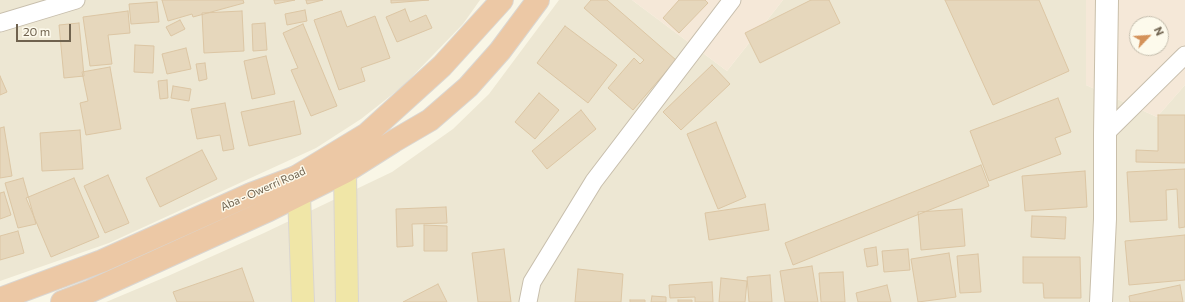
<!DOCTYPE html>
<html>
<head>
<meta charset="utf-8">
<style>
  body { margin:0 }
  #map { position:relative; width:1185px; height:302px; overflow:hidden; background:#f9f6e6; font-family:Commissioner,sans-serif }
  canvas { display:block }
  .north { position:absolute; left:1129px; top:16px; width:40px; height:40px; box-sizing:border-box; background:#fdfaec; border:1px solid #c4bdad; border-radius:50%; rotate:65deg; font-size:11px; font-weight:700; line-height:16px; text-align:center; color:#6f624e }
  .north::after { content:''; display:block; margin:auto; width:14px; height:18px; background:#d4925a; clip-path:polygon(50% 0,100% 100%,50% 72%,0 100%) }
  .scale { position:absolute; left:16px; top:24px; width:55px; height:18px; box-sizing:border-box; border:2px solid #6f624e; border-top:0; padding-left:5px; font-size:12px; line-height:14px; white-space:nowrap; color:#6f624e; -webkit-text-stroke:3px #fdfaec; paint-order:stroke }
</style>
</head>
<body>
<div id="map">
<canvas width="1185" height="302"></canvas>
<div class="north">N</div>
<div class="scale">20 m</div>
</div>
<script>
const g = document.querySelector('canvas').getContext('2d');
g.lineJoin = 'round';
function fill(path, color) { g.fillStyle = color; g.fill(path, 'evenodd'); }
const poly = rows => new Path2D(rows.map(r => 'M' + r).join(''));
function trace(path, color, width, dash) { g.strokeStyle = color; g.lineWidth = width; g.lineCap = dash ? 'butt' : 'round'; g.setLineDash(dash || []); g.stroke(path); }
function drawText(font, color, halo, rows, align = 'center') {
  g.font = font + ' Commissioner,sans-serif'; g.lineWidth = 3; g.setLineDash([]); g.textBaseline = 'middle'; g.strokeStyle = halo; g.fillStyle = color; for (const [text, x, y, turn = 0] of rows) {
    g.save(); g.translate(x, y); g.rotate((+turn || 0) * Math.PI / 180); g.textAlign = isNaN(turn) ? turn : align; if (halo) g.strokeText(text, 0, 0); g.fillText(text, 0, 0); g.restore();
  }
}
const residential = poly([
  [0,0,480,0,463,24,403,86,361,119,316,148,109,243,0,281],
  [559,0,632,0,727,71,783,0,1086,0,1086,85,1157,117,1185,85,1185,302,106,302,168,276,264,233,392,172,453,129,489,94]
]);
const commercial = poly([
  [632,0,783,0,727,71],
  [1086,0,1185,0,1185,85,1157,117,1086,85],
  [1137,24,1161,24,1161,48,1137,48]
]);
const building = poly([
  [162,0,243,0,244,3,193,17,192,14,168,21,162,0],
  [274,0,295,0,275,4,274,0],
  [306,0,323,0,307,4,306,0],
  [391,0,429,0,391,3,391,0],
  [591,0,607,0,676,60,633,110,608,88,634,58,640,64,644,60,584,8,591,0],
  [679,0,705,0,708,3,679,33,663,18,679,0],
  [811,0,829,0,840,23,760,63,745,33,811,0],
  [945,0,1039,0,1069,71,993,105,945,0],
  [157,2,159,22,131,24,129,4,157,2],
  [405,9,410,22,426,15,432,28,397,42,386,17,405,9],
  [305,10,307,21,287,25,285,14,305,10],
  [128,11,130,33,108,35,112,64,90,66,83,17,128,11],
  [242,11,244,51,204,53,202,13,242,11],
  [341,11,347,27,375,16,390,58,361,68,365,81,339,90,314,20,341,11],
  [180,20,185,29,171,36,166,27,180,20],
  [79,23,84,76,64,78,59,25,79,23],
  [265,23,267,50,253,51,252,24,265,23],
  [303,24,337,106,311,116,291,70,298,68,283,33,303,24],
  [565,26,617,65,588,103,537,63,565,26],
  [135,45,154,46,153,73,134,72,135,45],
  [186,48,191,69,167,74,162,54,186,48],
  [266,56,275,94,252,99,244,61,266,56],
  [205,63,207,79,199,81,196,64,205,63],
  [712,65,730,84,681,130,663,112,712,65],
  [110,67,121,129,86,135,80,103,88,101,82,72,110,67],
  [0,76,7,92,0,95,0,76],
  [167,80,168,98,160,99,158,81,167,80],
  [173,86,191,89,189,101,171,98,173,86],
  [539,93,559,110,535,139,515,122,539,93],
  [1058,98,1071,132,1055,138,1061,154,989,181,970,131,1058,98],
  [294,101,301,134,249,146,241,112,294,101],
  [225,103,234,149,223,151,220,135,197,139,191,109,225,103],
  [581,110,596,129,547,169,532,151,581,110],
  [1158,115,1185,115,1185,163,1136,162,1136,150,1158,151,1158,115],
  [716,122,746,197,718,209,687,134,716,122],
  [4,127,12,176,0,178,0,128,4,127],
  [80,130,83,169,42,171,40,133,80,130],
  [202,150,217,179,160,207,146,178,202,150],
  [981,165,989,186,793,265,785,243,981,165],
  [1185,169,1185,227,1179,228,1177,189,1166,190,1167,220,1130,222,1127,172,1185,169],
  [1085,171,1087,207,1025,211,1022,176,1085,171],
  [108,175,129,223,105,233,84,186,108,175],
  [23,178,36,224,18,228,5,183,23,178],
  [74,178,99,237,51,257,26,198,74,178],
  [4,192,11,215,0,219,0,193,4,192],
  [765,204,769,230,709,240,705,213,765,204],
  [446,207,447,223,412,224,413,246,397,247,396,209,446,207],
  [962,209,965,246,921,250,918,212,962,209],
  [1032,216,1066,217,1065,239,1031,237,1032,216],
  [424,225,447,226,447,251,424,251,424,225],
  [18,231,24,253,0,260,0,236,18,231],
  [1185,235,1185,280,1129,285,1125,241,1185,235],
  [876,247,878,265,867,267,864,249,876,247],
  [504,249,511,302,478,302,472,253,504,249],
  [908,249,910,270,884,272,882,251,908,249],
  [949,253,956,297,918,302,911,259,949,253],
  [978,254,981,292,960,293,957,256,978,254],
  [1023,257,1080,257,1081,298,1044,298,1043,283,1023,283,1023,257],
  [812,266,818,302,785,302,780,271,812,266],
  [242,268,254,302,177,302,173,292,242,268],
  [578,269,623,274,621,302,575,302,578,269],
  [843,272,845,302,821,302,819,273,843,272],
  [770,275,772,302,749,302,747,277,770,275],
  [721,278,747,281,745,302,719,302,721,278],
  [712,282,713,302,695,302,695,297,670,298,669,285,712,282],
  [438,284,447,302,403,302,438,284],
  [887,285,891,302,858,302,856,293,887,285],
  [1180,285,1183,302,1130,302,1129,296,1180,285],
  [652,296,666,297,666,302,651,302,652,296],
  [630,300,645,300,645,302,630,302,630,300],
  [678,300,692,300,692,302,678,302,678,300]
]);
const street = poly([
  [0,23,76,0],
  [1105,134,1185,55],
  [528,302,532,282,594,181,732,0]
]);
const secondary = poly([
  [1101,302,1105,219,1105,134,1107,0]
]);
const primary = poly([
  [343,153,345,172,347,302],
  [296,177,299,195,303,302]
]);
const highway = poly([
  [0,299,102,261,251,194,296,177,367,134,442,66,502,0],
  [62,302,91,291,269,210,345,172,394,141,430,120,468,87,500,51,538,0]
]);
const streetNames = [
  ["Aba - Owerri Road",263,189,-24]
];
fill(residential, '#ede7d3');
fill(commercial, '#f5e8d8');
fill(building, '#e6d7bc');
trace(building, '#dcc6a4', 1);
trace(street, '#c7beac', 19);
trace(secondary, '#c9bfaa', 24);
trace(primary, '#dad6d1', 24);
trace(highway, '#dad6d1', 24);
trace(street, '#fff', 17);
trace(secondary, '#fff', 22);
trace(primary, '#f0e6a7', 22);
trace(highway, '#ecc8a5', 22);
drawText('11px', '#6f624e', '#fdfaec', streetNames);
</script>
</body>
</html>
